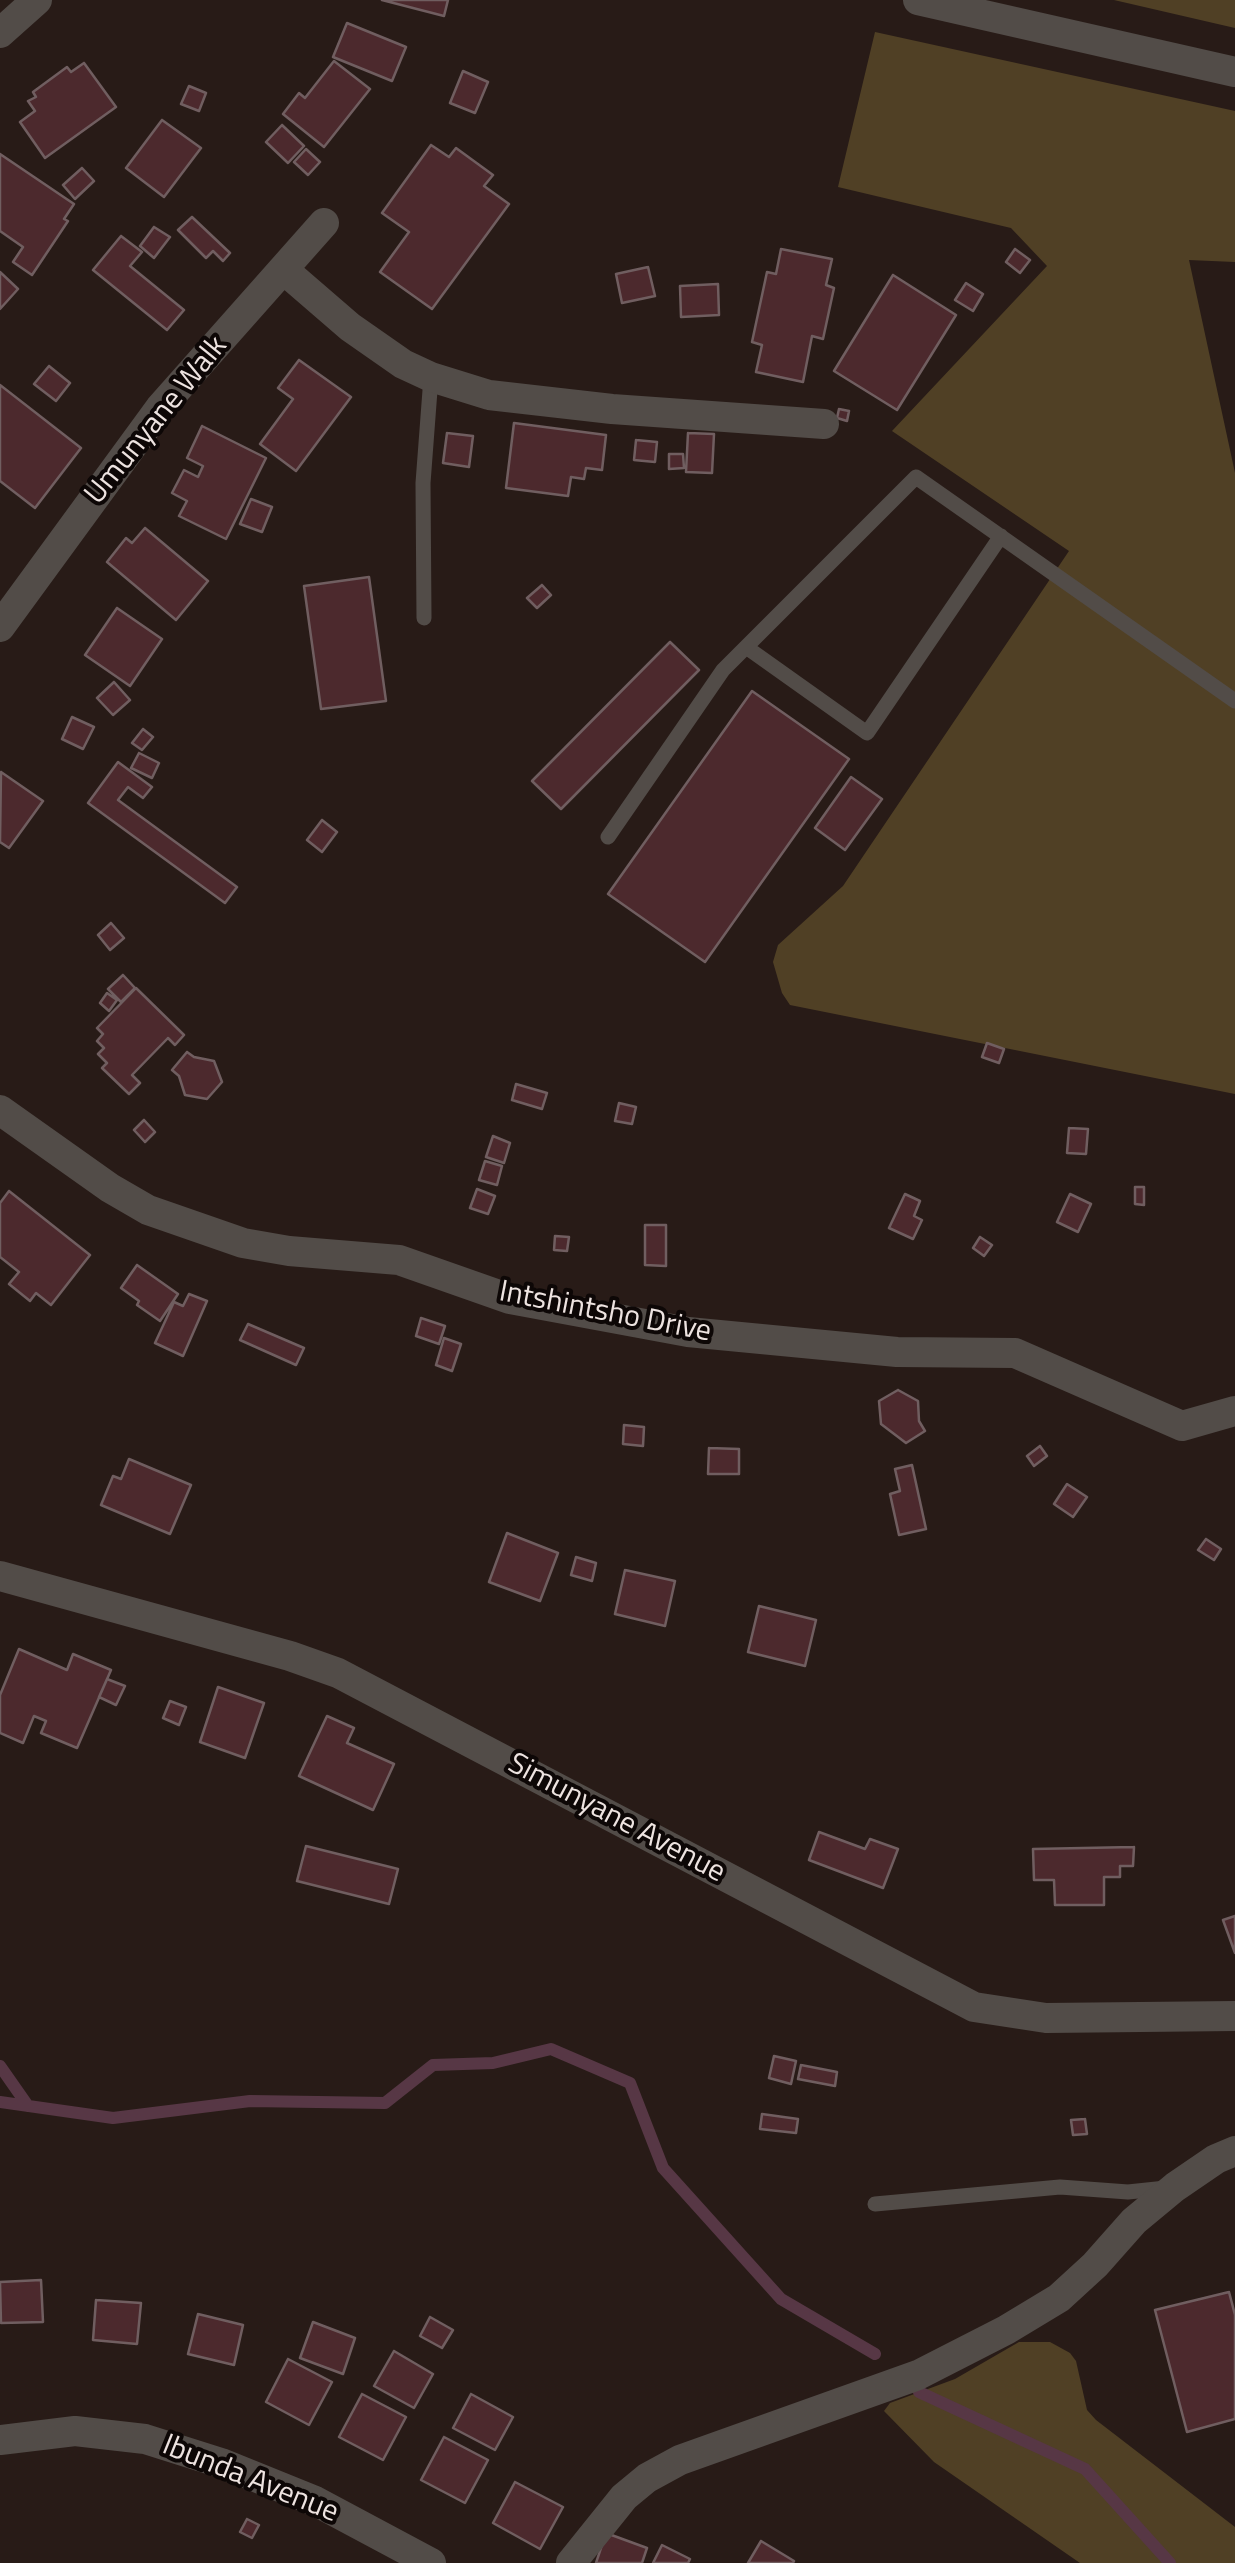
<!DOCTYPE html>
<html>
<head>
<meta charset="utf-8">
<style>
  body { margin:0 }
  canvas { display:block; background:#281b17 }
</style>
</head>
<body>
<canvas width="1235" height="2563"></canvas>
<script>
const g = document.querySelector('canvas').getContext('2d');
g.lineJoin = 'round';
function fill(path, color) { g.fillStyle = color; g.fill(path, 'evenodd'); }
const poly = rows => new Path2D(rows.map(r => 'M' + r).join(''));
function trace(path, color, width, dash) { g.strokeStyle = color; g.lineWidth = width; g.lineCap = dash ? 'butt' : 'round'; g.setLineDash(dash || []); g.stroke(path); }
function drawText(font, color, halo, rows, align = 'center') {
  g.font = font + ' "Titillium Web",sans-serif'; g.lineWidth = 8; g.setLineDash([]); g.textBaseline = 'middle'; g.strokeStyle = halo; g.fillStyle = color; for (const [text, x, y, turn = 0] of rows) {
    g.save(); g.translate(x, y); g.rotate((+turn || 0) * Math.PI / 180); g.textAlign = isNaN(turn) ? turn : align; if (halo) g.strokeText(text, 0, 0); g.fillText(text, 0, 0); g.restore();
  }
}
const green = poly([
  [1114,0,1235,0,1235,28],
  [875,32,1235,111,1235,262,1189,260,1235,473,1235,1094,790,1005,782,993,773,962,778,945,843,886,1069,551,892,431,1047,266,1011,228,838,187],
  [1019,2342,1050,2342,1070,2353,1076,2361,1087,2410,1096,2420,1235,2527,1235,2563,1080,2563,934,2462,884,2411,890,2403,955,2379]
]);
const stream = poly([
  [0,2066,28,2106],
  [0,2102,113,2118,250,2101,385,2103,433,2065,493,2063,551,2049,630,2083,663,2168,781,2299,875,2354],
  [919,2392,1085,2469,1170,2563]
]);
const building = poly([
  [382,0,448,0,444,16,382,0],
  [347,23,406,47,392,81,333,57,347,23],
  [334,61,370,89,324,147,283,114,299,93,305,98,334,61],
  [84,63,116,107,45,158,20,122,35,111,28,101,36,97,33,92,67,67,71,72,84,63],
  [463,71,488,82,475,113,450,103,463,71],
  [189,86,206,93,199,111,181,104,189,86],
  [162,120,201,148,164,197,126,168,162,120],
  [282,125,304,146,288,163,266,142,282,125],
  [431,145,449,157,456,148,493,175,484,186,509,204,432,309,380,272,409,232,382,213,431,145],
  [306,149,320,162,308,175,294,162,306,149],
  [0,154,74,204,64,219,68,221,32,275,13,262,23,247,0,231,0,154],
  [82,168,94,181,75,199,63,185,82,168],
  [192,217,230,253,223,261,213,251,206,258,178,230,192,217],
  [154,227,170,237,154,258,140,246,154,227],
  [121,236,142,252,130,266,184,310,167,330,93,270,121,236],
  [781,249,832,259,826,285,834,288,823,339,812,336,803,382,756,372,762,345,752,342,767,272,776,274,781,249],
  [1015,249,1030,260,1020,273,1006,262,1015,249],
  [648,267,655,296,622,303,616,274,648,267],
  [0,272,18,289,0,309,0,272],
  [893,275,956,315,897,410,834,371,893,275],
  [966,283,983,294,973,311,955,300,966,283],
  [718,284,719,315,681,317,680,286,718,284],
  [299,360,351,397,296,471,260,444,293,399,278,388,299,360],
  [49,366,70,383,56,401,34,384,49,366],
  [0,385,81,448,35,508,0,481,0,385],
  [839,409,849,411,847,421,837,418,839,409],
  [514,423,606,435,602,470,586,468,584,479,571,477,568,496,506,488,514,423],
  [202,426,266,458,226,539,179,516,187,501,172,493,184,470,198,477,203,466,187,458,202,426],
  [447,433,473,436,469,467,443,463,447,433],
  [688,433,714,434,712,473,686,472,688,433],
  [636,440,657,442,655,462,634,460,636,440],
  [669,454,683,454,684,468,669,469,669,454],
  [251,499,272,507,262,532,240,524,251,499],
  [145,528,208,581,176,620,107,562,126,538,132,543,145,528],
  [369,577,386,701,321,709,304,586,369,577],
  [542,585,551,595,537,608,527,598,542,585],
  [117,608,162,639,130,686,85,655,117,608],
  [670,642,699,670,561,809,532,781,670,642],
  [114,682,130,700,113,715,97,698,114,682],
  [752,691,849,759,705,962,608,894,752,691],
  [72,717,94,727,83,749,62,739,72,717],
  [143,729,153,737,142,750,132,743,143,729],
  [139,753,159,763,152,778,131,768,139,753],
  [118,762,152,787,143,798,128,787,118,800,237,887,225,903,88,803,118,762],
  [1,772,43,801,9,848,0,842,1,772],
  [851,777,882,799,845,850,815,828,851,777],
  [322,820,337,832,322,852,307,840,322,820],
  [111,923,124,938,110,950,98,935,111,923],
  [123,975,135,988,121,1002,108,989,123,975],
  [136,988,184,1035,175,1045,168,1038,132,1075,140,1083,129,1094,102,1068,107,1063,98,1054,104,1048,97,1041,103,1034,97,1028,136,988],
  [107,993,117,1000,109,1011,100,1003,107,993],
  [987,1043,1004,1049,999,1063,982,1057,987,1043],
  [187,1052,194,1057,214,1061,222,1082,207,1099,185,1095,179,1076,172,1070,187,1052],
  [516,1084,547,1093,542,1109,512,1100,516,1084],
  [619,1103,636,1107,632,1124,615,1121,619,1103],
  [144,1120,155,1132,145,1142,134,1130,144,1120],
  [1069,1128,1088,1129,1086,1154,1067,1153,1069,1128],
  [493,1136,510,1143,504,1163,486,1157,493,1136],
  [485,1161,502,1166,497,1185,479,1180,485,1161],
  [1135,1187,1144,1187,1144,1205,1135,1204,1135,1187],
  [477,1189,495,1196,488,1214,470,1208,477,1189],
  [9,1191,90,1255,51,1305,36,1293,30,1301,9,1284,19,1272,0,1257,0,1203,9,1191],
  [905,1194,920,1201,914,1216,922,1220,913,1239,889,1228,905,1194],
  [1070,1194,1091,1204,1078,1232,1057,1222,1070,1194],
  [645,1225,666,1225,666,1266,645,1265,645,1225],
  [555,1236,569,1237,567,1251,554,1250,555,1236],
  [980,1237,992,1245,984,1256,973,1248,980,1237],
  [137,1265,178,1294,160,1321,137,1305,139,1301,121,1288,137,1265],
  [189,1294,207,1301,183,1356,155,1343,174,1302,183,1306,189,1294],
  [421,1318,445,1326,439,1344,416,1336,421,1318],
  [248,1324,304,1348,296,1365,240,1340,248,1324],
  [444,1338,461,1344,452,1371,436,1365,444,1338],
  [898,1390,918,1401,919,1421,925,1431,906,1443,881,1424,879,1401,898,1390],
  [624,1425,644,1427,643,1446,623,1444,624,1425],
  [1040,1446,1047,1456,1034,1466,1027,1456,1040,1446],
  [709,1448,739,1449,739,1474,708,1474,709,1448],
  [129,1459,191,1485,170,1534,101,1505,113,1476,121,1479,129,1459],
  [912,1465,926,1529,899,1535,890,1494,900,1491,895,1469,912,1465],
  [1067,1484,1087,1497,1073,1517,1054,1504,1067,1484],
  [507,1533,558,1553,540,1601,489,1582,507,1533],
  [1206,1539,1221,1549,1214,1560,1198,1550,1206,1539],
  [576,1557,596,1563,592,1581,571,1575,576,1557],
  [625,1570,675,1581,665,1626,615,1614,625,1570],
  [759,1606,816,1620,805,1666,748,1652,759,1606],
  [19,1649,67,1670,73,1654,111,1670,77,1748,41,1733,46,1721,34,1716,23,1743,0,1733,0,1695,19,1649],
  [107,1679,125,1686,116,1705,99,1697,107,1679],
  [218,1687,264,1703,245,1758,200,1742,218,1687],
  [170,1701,186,1707,179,1725,163,1718,170,1701],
  [327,1716,354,1728,347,1743,394,1764,373,1810,299,1776,327,1716],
  [819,1832,865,1849,870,1839,898,1849,883,1888,809,1860,819,1832],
  [306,1846,398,1869,389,1904,297,1881,306,1846],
  [1134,1847,1133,1866,1120,1866,1120,1877,1104,1877,1104,1905,1055,1905,1054,1880,1034,1880,1033,1849,1134,1847],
  [1235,1916,1235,1953,1223,1920,1235,1916],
  [774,2056,796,2061,791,2084,769,2078,774,2056],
  [801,2065,837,2072,835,2086,798,2079,801,2065],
  [762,2114,798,2119,796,2133,760,2129,762,2114],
  [1085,2119,1087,2134,1073,2135,1071,2120,1085,2119],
  [41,2280,43,2322,1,2323,0,2282,41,2280],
  [1229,2292,1235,2315,1235,2419,1187,2432,1155,2310,1229,2292],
  [96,2300,141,2303,137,2344,93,2340,96,2300],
  [198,2314,243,2325,234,2365,188,2354,198,2314],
  [430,2317,453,2330,442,2348,420,2336,430,2317],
  [313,2322,355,2338,343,2374,300,2358,313,2322],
  [394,2351,433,2374,414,2408,374,2386,394,2351],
  [288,2359,332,2382,309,2425,266,2402,288,2359],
  [362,2394,406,2417,383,2460,339,2437,362,2394],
  [471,2394,513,2417,495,2450,453,2428,471,2394],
  [444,2437,488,2460,465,2503,421,2480,444,2437],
  [515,2482,563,2507,540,2549,493,2523,515,2482],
  [247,2519,259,2525,252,2538,240,2532,247,2519],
  [606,2533,647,2548,642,2563,596,2563,606,2533],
  [761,2541,794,2561,793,2563,748,2563,761,2541],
  [662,2545,690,2559,688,2563,653,2563,662,2545]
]);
const service = poly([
  [424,618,423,483,431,377],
  [746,647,867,733,1001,536],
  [608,837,723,670,916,477,1235,701],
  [875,2204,1060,2187,1128,2192,1166,2188]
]);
const minor = poly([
  [918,0,1235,72],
  [0,33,37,0],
  [284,270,350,327,403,364,431,377,489,395,612,409,824,424],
  [0,627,160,408,324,223],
  [0,1110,110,1188,148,1210,243,1243,289,1251,399,1260,510,1299,688,1332,897,1352,1015,1353,1182,1426,1235,1411],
  [0,1576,290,1656,338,1673,974,2007,1046,2018,1235,2016],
  [0,2440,75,2431,145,2439,221,2463,315,2501,431,2563],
  [571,2563,624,2497,647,2478,680,2460,918,2375,1006,2330,1059,2298,1095,2265,1134,2221,1175,2187,1216,2159,1235,2151]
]);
const streetNames = [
  ["Umunyane Walk",157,421,-51],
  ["Intshintsho Drive",605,1313,11],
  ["Simunyane Avenue",616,1819,28],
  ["Ibunda Avenue",250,2480,22]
];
fill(green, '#504025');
trace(stream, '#573745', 12);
fill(building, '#4c292d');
trace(building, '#705e60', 2.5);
trace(service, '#524c48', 15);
trace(minor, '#524c48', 30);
drawText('30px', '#ede3e0', '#0d0706', streetNames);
</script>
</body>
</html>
